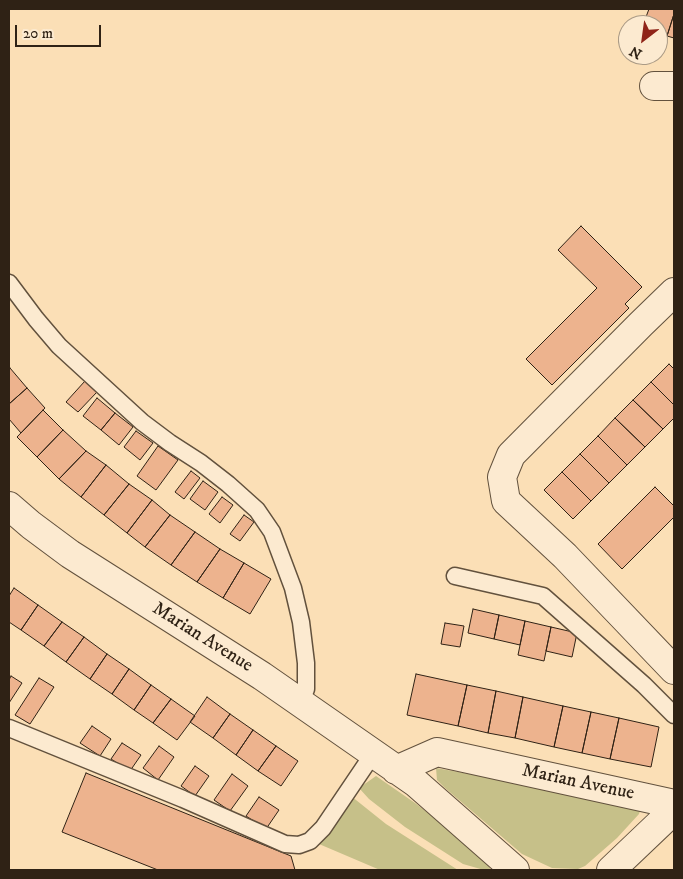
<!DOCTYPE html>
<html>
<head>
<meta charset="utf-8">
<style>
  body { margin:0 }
  #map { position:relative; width:683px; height:879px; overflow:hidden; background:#fbdfb6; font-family:"IM FELL DW Pica",serif }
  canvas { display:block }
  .frame { position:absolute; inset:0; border:10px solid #2f2215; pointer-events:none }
  .north { position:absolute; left:618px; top:15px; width:50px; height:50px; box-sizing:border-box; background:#fcead0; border:1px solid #aa9a85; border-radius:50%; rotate:210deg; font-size:14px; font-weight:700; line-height:20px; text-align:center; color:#2f2215 }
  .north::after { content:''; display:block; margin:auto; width:18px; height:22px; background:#8f2418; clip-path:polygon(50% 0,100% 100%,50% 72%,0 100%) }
  .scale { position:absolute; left:15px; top:25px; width:86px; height:22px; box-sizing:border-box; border:2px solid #2f2215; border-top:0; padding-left:6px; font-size:15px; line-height:18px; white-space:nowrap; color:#2f2215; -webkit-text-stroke:4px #fcead0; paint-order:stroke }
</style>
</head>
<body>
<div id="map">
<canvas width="683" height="879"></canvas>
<div class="frame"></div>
<div class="north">N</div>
<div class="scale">20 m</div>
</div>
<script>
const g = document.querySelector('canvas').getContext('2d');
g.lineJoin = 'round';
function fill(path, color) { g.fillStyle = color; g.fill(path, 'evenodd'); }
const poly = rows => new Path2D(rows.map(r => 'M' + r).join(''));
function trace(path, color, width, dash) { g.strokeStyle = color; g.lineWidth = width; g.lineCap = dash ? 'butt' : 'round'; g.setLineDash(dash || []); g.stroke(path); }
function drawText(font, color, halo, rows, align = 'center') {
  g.font = font + ' "IM FELL DW Pica",serif'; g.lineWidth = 4; g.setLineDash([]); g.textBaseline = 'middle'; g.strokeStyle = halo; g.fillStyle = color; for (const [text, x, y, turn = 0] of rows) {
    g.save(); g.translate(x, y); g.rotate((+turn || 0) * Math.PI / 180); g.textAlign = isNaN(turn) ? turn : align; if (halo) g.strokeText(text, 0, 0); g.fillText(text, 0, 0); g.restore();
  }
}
const green = poly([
  [436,768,635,804,641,808,639,814,617,838,585,866,578,869,552,868,522,854,445,788,437,780],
  [376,776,415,803,454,833,483,857,491,870,484,870,463,864,405,827,369,799,359,788],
  [351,796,386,824,458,870,380,870,319,844]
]);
const building = poly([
  [649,9,674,9,674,14,667,36,658,33,658,25,643,25,649,9],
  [674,14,674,38,667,36,674,14],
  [581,226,642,287,625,304,629,308,552,385,526,359,597,288,558,250,581,226],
  [669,364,674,369,674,405,651,382,669,364],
  [10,368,27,388,9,404,9,369,10,368],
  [85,381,97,392,78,412,66,402,85,381],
  [651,382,674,405,674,418,663,429,633,400,651,382],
  [27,388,45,408,21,433,9,419,9,404,27,388],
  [97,398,115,413,101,430,83,416,97,398],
  [633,400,663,429,645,447,615,418,633,400],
  [43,410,63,430,37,457,17,437,43,410],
  [115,413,133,427,119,445,101,430,115,413],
  [615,418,645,447,627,465,598,436,615,418],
  [63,430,86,451,59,479,37,457,63,430],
  [136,431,153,443,140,460,124,447,136,431],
  [598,436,627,465,609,483,580,454,598,436],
  [158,446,178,460,156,490,137,476,158,446],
  [86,451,106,465,81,497,59,479,86,451],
  [580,454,609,483,591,501,562,472,580,454],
  [106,465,129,484,104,515,81,497,106,465],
  [191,471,200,478,184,499,175,492,191,471],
  [562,472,591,501,573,519,544,490,562,472],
  [203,481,218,492,205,510,190,499,203,481],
  [129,484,152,500,127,533,104,515,129,484],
  [655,487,674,506,674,517,622,569,598,544,655,487],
  [222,497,233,505,220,523,209,514,222,497],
  [152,500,170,515,145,547,127,533,152,500],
  [170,515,195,532,171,565,145,547,170,515],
  [244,515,254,522,240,541,230,534,244,515],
  [195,532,220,549,197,582,171,565,195,532],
  [220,549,244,563,223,598,197,582,220,549],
  [244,563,271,579,250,614,223,598,244,563],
  [14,588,38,605,21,630,9,622,9,596,14,588],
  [38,605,62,622,44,646,21,630,38,605],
  [473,609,499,615,494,639,468,633,473,609],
  [499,615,525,621,520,645,494,639,499,615],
  [525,621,551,627,544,661,518,655,525,621],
  [62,622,84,637,66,662,44,646,62,622],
  [445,623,464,626,460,647,441,644,445,623],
  [551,627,577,633,572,657,546,651,551,627],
  [84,637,107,654,90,679,66,662,84,637],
  [107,654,129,669,112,694,90,679,107,654],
  [129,669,151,685,134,710,112,694,129,669],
  [416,674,467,685,458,726,407,715,416,674],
  [11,676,22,683,9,703,9,680,11,676],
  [39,678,54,687,30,724,15,715,39,678],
  [151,685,171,699,153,723,134,710,151,685],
  [467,685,496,691,488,733,458,726,467,685],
  [496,691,523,697,515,738,488,733,496,691],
  [207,697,230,714,213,738,190,722,207,697],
  [523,697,563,706,554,747,515,738,523,697],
  [171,699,195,716,177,740,153,723,171,699],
  [563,706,591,712,582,753,554,747,563,706],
  [591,712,619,718,610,759,582,753,591,712],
  [230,714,253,730,236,755,213,738,230,714],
  [619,718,659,727,651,767,610,759,619,718],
  [92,726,111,739,100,756,80,743,92,726],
  [253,730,276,746,258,771,236,755,253,730],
  [122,743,141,755,130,771,111,759,122,743],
  [159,746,174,757,158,780,143,768,159,746],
  [276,746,298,761,281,786,258,771,276,746],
  [195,766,209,776,195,796,181,786,195,766],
  [86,773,291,856,295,870,158,870,62,832,86,773],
  [232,774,248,786,230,811,214,800,232,774],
  [259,797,279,810,266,829,246,816,259,797]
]);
const service = poly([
  [9,283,36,319,59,346,142,422,170,443,201,463,228,484,257,510,272,532,293,588,301,622,306,663,306,689,300,703],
  [455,576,543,596,644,685,674,715],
  [9,728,183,799,285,844,299,845,310,841,323,828,373,754]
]);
const minor = poly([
  [654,86,674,86],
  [674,292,641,324,511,455,502,477,506,501,565,556,674,670],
  [9,506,31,525,70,554,262,676,416,783,515,870],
  [396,770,437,752,674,804],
  [611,870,674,810]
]);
const streetNames = [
  ["Marian Avenue",202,638,32],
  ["Marian Avenue",578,783,12]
];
fill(green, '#c6c089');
fill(building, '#edb38e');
trace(building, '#2f2215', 1);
trace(service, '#62513d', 19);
trace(minor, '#62513d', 30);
trace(service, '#fcead0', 16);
trace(minor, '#fcead0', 28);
drawText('19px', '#2f2215', '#fcead0', streetNames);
</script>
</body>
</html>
